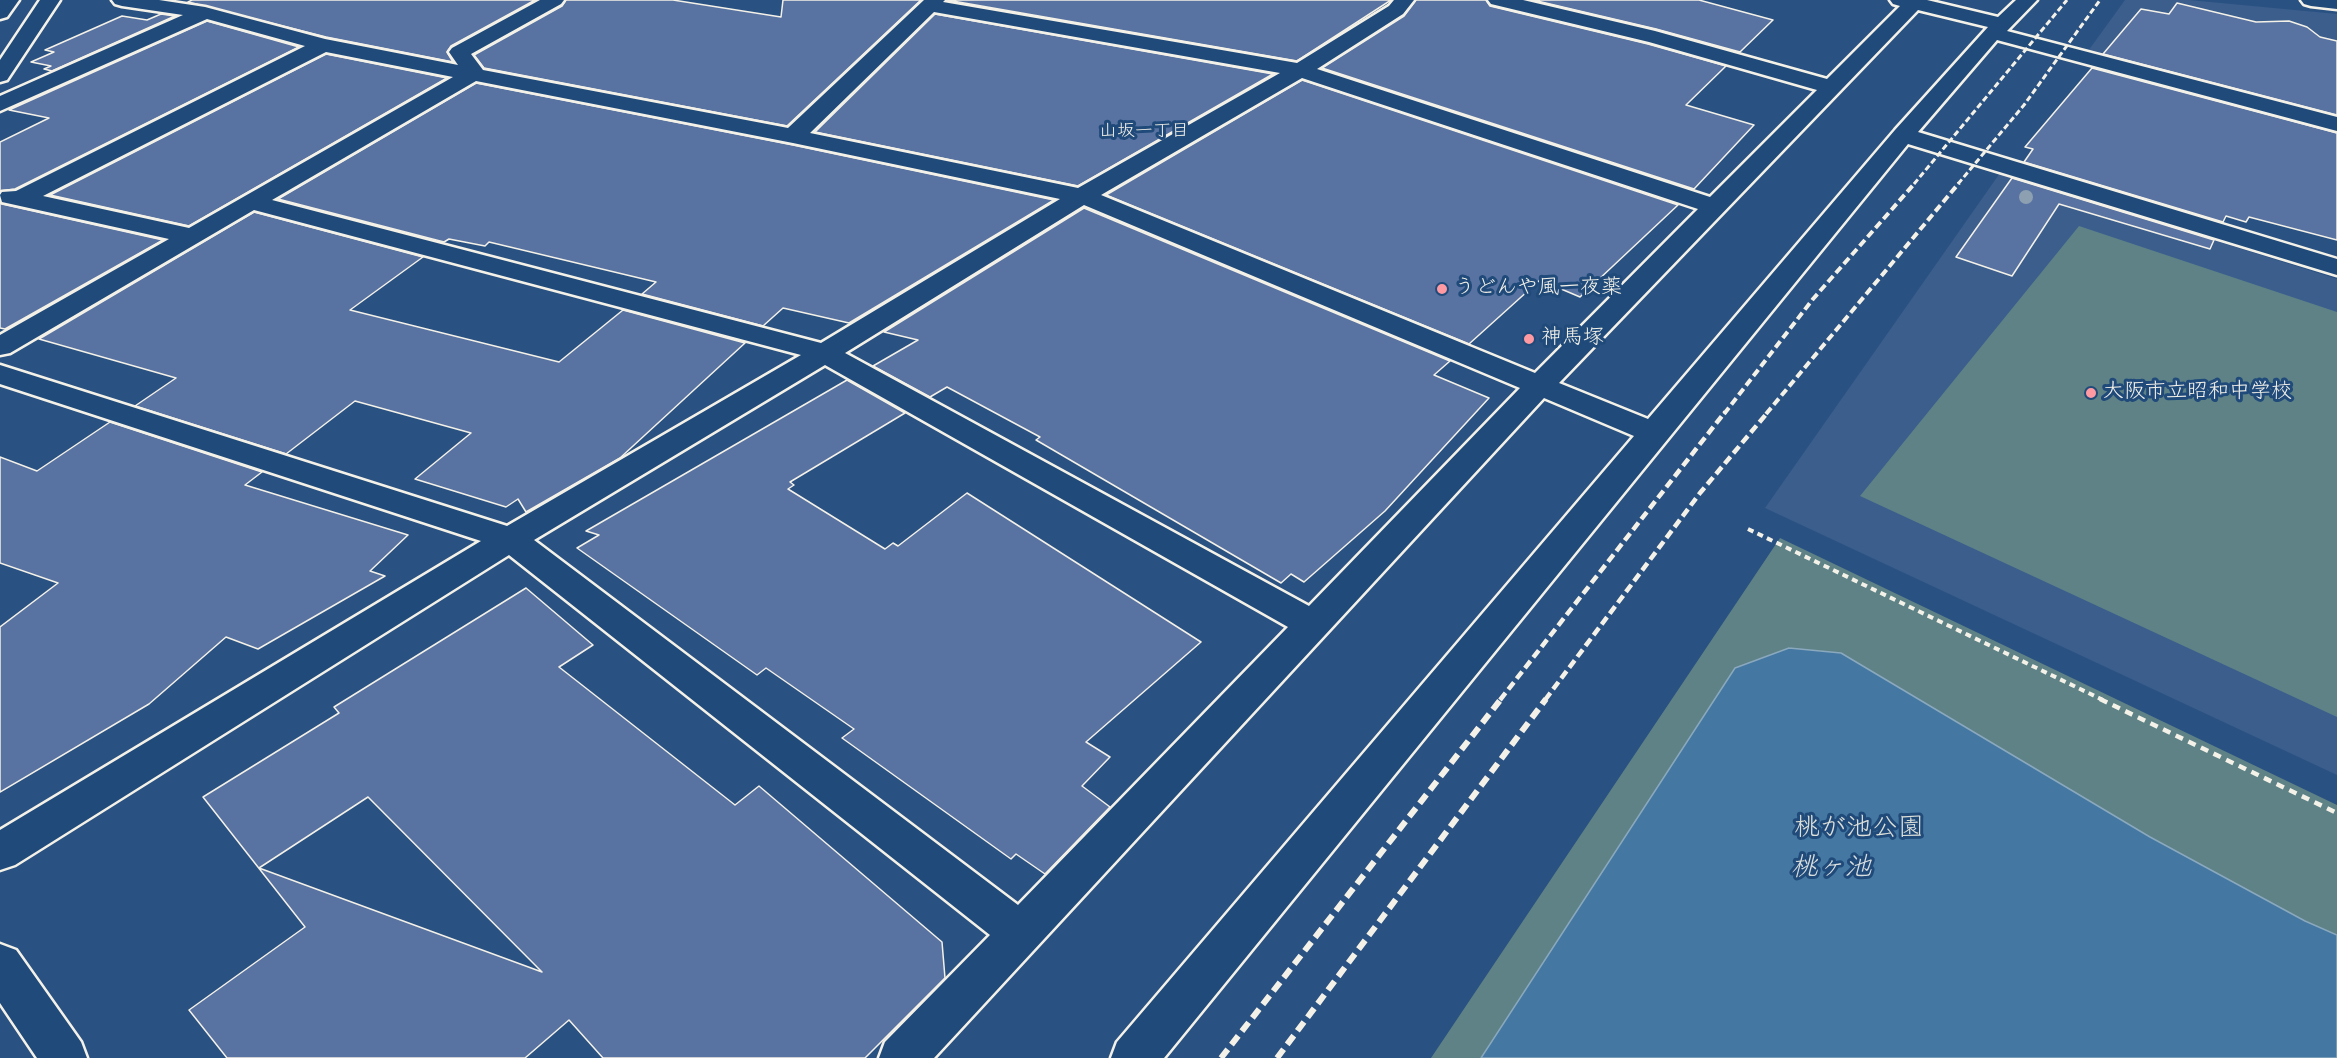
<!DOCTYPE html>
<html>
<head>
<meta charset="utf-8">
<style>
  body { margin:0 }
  canvas { display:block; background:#295181 }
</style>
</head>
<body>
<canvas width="2337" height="1058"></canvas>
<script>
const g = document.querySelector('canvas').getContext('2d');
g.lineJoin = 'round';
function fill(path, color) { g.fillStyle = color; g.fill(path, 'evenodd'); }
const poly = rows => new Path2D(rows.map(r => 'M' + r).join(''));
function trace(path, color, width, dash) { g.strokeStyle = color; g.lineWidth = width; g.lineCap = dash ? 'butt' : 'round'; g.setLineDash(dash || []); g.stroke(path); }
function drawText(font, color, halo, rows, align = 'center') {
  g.font = font + ' Mynerve,"Klee One",sans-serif'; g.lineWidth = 6; g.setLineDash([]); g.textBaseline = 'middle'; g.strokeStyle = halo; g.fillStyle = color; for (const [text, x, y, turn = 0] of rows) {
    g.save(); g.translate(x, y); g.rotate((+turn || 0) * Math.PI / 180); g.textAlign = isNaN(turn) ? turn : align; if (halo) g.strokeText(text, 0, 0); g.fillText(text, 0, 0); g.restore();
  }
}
const built = poly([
  [2125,0,2189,0,2337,14,2337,118,2088,51],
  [2000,173,2337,279,2337,775,1765,508]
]);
const green = poly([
  [2079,226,2337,312,2337,717,1860,496],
  [1780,538,2337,805,2337,1058,1431,1058]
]);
const water = poly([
  [1789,648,1841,653,2150,837,2305,921,2337,935,2337,1058,1481,1058,1735,668,1789,648]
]);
const building = poly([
  [192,0,535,0,451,46,447,52,453,62,326,37,188,2,192,0],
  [566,0,673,0,781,17,783,0,921,0,787,126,484,68,474,55,562,6,566,0],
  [947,0,1391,0,1297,61,947,0],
  [1416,0,1486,0,1490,6,1648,44,1726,66,1686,105,1754,125,1694,189,1322,68,1404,16,1416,0],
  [1533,0,1699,0,1773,20,1740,52,1656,29,1533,0],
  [2177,3,2256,22,2289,21,2307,27,2320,37,2337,41,2337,115,2103,54,2141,9,2169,14,2177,3],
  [161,14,175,16,52,71,44,69,51,66,31,62,54,52,45,50,122,16,147,20,161,14],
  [935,14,1273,74,1078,186,815,132,935,14],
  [207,21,299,47,15,189,0,191,0,142,49,118,9,110,207,21],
  [326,54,447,78,189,226,50,195,326,54],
  [2092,68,2337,133,2337,240,2249,217,2246,222,2226,216,2223,222,2024,162,2033,149,2025,147,2092,68],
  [1302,80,1678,205,1580,297,1540,280,1469,344,1106,195,1302,80],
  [476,83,793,145,1054,200,849,323,783,308,763,326,642,294,656,282,489,242,485,246,449,239,444,242,278,199,476,83],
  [2012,178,2214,240,2210,249,2059,204,2012,276,1956,257,2012,178],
  [0,203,2,204,163,240,5,329,0,328,0,203],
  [1084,208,1450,361,1434,375,1489,398,1385,511,1304,582,1291,574,1281,583,1036,440,1040,437,947,387,930,397,873,366,918,340,884,332,1084,208],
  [254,212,423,257,350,310,559,362,623,310,745,343,620,458,526,512,518,499,506,507,415,479,471,433,355,401,286,454,135,406,176,378,39,339,254,212],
  [847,380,905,413,790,482,794,485,788,489,885,549,893,543,898,546,967,493,1201,642,1086,742,1110,757,1082,786,1110,807,1045,874,1016,854,1011,859,842,738,854,729,766,668,757,675,577,548,599,535,586,531,847,380],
  [110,422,262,472,245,485,408,535,370,571,385,576,258,649,226,637,149,704,0,792,0,627,58,583,0,563,0,457,37,471,110,422],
  [526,588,593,645,559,667,735,805,759,786,942,942,945,978,865,1058,603,1058,569,1020,525,1058,227,1058,189,1010,305,927,203,797,339,713,334,707,526,588],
  [368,797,542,972,259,868,368,797]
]);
const pathFar1 = poly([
  [1748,529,2103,700]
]);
const path = poly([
  [2100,699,2337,813]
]);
const minor = poly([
  [40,0,60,0,7,80,0,82,0,60,40,0],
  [112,0,159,0,205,7,325,39,458,65,449,52,452,48,540,0,564,0,561,4,471,54,483,70,788,128,924,0,945,0,943,2,1297,63,1389,6,1394,0,1414,0,1403,14,1317,69,1710,197,1817,90,1649,42,1491,4,1488,0,1523,0,1655,31,1827,79,1900,6,1893,4,1890,0,1927,0,1998,17,2016,0,2037,0,2007,31,2337,117,2337,131,1997,40,1918,132,2337,259,2337,275,1908,144,1164,1058,1111,1058,1117,1042,1634,436,1544,398,934,1058,879,1058,885,1042,990,935,509,555,15,865,0,870,0,830,481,541,0,384,0,365,507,526,801,355,254,210,10,353,0,355,0,335,169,239,2,202,0,195,2,192,16,191,305,46,207,19,0,111,0,96,183,15,122,6,115,4,112,0],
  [1918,10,1988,27,1895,130,1648,419,1559,383,1918,10],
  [934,12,1280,73,1078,188,810,133,934,12],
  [326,52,453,77,189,228,43,196,326,52],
  [1302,78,1698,209,1535,373,1101,195,1302,78],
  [476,81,793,143,1060,199,821,343,272,200,476,81],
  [1084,205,1520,388,1309,606,845,353,1084,205],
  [825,365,1288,627,1018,905,534,540,825,365],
  [2301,0,2337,0,2337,9,2311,6,2304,4,2301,0],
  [0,944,16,950,81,1042,87,1058,37,1058,0,1003,0,944]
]);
const highway = poly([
  [0,0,19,0,7,17,0,19,0,0]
]);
const railFar3 = poly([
  [1914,184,2067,0],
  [1958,184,2024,105,2100,0]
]);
const railFar2 = poly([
  [1724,414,1813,299,1915,183],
  [1766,414,1959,183]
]);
const railFar1 = poly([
  [1500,700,1725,412],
  [1545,700,1700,493,1768,412]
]);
const rail = poly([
  [1221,1058,1501,699],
  [1277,1058,1546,699]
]);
const trees = [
  [2026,197]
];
const markers = [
  [1442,289,6,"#ff9aa2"],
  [1529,339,6,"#ff9aa2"],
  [2091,393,6,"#ff9aa2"]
];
const farNeighbourhoodnames = [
  ["山坂一丁目",1144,132]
];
const poiNames = [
  ["うどんや風一夜薬",1454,289],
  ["神馬塚",1541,339],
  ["大阪市立昭和中学校",2103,393]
];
const nearParknames = [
  ["桃が池公園",1859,830]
];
const nearWaternames = [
  ["桃ヶ池",1831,869]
];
fill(built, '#3b5e8d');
fill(green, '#5e8286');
fill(water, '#4478a2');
trace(water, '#8aa8be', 1.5);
fill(building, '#5873a1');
trace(building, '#f4f1e8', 1.5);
trace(minor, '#f4f1e8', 5);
trace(highway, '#f4f1e8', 5);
trace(pathFar1, '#f4f1e8', 4, [6, 4.5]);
trace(path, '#f4f1e8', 4.5, [8, 6]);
fill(minor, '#1f4a7a');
fill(highway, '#1f4a7a');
trace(railFar3, '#f4f1e8', 3, [6, 3]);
trace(railFar2, '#f4f1e8', 4, [8, 4]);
trace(railFar1, '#f4f1e8', 4.5, [9, 4.5]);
trace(rail, '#f4f1e8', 6, [11, 6]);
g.fillStyle = '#8da0b1';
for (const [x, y] of trees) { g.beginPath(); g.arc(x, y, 7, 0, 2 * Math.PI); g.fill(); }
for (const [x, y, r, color] of markers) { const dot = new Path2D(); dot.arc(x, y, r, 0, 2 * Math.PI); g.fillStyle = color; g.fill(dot); trace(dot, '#1f4a7a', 2); }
drawText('18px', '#f4f1e8', '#1f4a7a', farNeighbourhoodnames);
drawText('21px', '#f4f1e8', '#1f4a7a', poiNames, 'left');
drawText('26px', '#dee0d9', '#1f4a7a', nearParknames);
drawText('italic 27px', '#dadfde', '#1f4a7a', nearWaternames);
</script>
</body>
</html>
